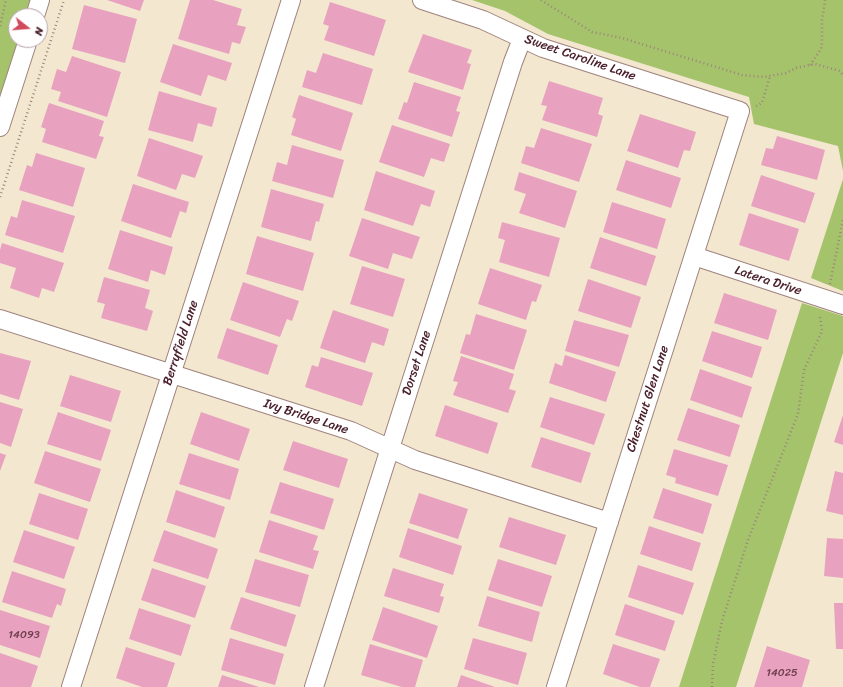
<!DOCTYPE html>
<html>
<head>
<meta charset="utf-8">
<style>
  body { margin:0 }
  #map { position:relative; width:843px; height:687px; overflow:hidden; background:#f3e7cf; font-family:Sriracha,sans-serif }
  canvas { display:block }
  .north { position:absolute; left:8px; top:8px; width:40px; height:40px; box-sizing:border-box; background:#fff; border:1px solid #b7a5aa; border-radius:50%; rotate:107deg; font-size:11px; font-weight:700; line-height:16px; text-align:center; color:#4a1f2b }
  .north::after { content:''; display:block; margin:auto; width:14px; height:18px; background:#d1495b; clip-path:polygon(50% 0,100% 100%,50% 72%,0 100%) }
</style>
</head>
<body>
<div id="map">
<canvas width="843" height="687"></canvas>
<div class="north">N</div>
</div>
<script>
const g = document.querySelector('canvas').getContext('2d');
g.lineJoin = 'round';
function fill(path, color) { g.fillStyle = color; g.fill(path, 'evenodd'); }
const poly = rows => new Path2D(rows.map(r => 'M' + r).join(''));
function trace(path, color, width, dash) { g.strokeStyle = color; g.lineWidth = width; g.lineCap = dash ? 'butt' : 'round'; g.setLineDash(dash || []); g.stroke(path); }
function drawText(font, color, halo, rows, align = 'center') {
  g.font = font + ' Sriracha,sans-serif'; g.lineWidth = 3; g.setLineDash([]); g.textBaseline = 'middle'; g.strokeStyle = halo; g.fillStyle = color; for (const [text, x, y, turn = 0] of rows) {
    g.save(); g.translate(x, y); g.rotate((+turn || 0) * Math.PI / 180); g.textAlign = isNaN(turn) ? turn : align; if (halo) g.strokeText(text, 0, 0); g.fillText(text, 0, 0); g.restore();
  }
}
const green = poly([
  [0,0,31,0,26,16,16,16,16,40,18,40,0,96],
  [472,0,843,0,843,171,838,146,754,124,749,97,548,34,505,11],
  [843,179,843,291,811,278],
  [802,303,843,316,843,353,736,687,679,687]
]);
const building = poly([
  [107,0,144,0,140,11],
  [190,0,213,0,242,9,237,25,246,27,240,44,232,42,229,54,178,39],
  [330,2,386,20,374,56,324,40,329,26,323,24],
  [84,5,137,19,125,63,72,49],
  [423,34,472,50,467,63,471,64,463,90,408,72],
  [173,44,232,63,226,81,208,75,201,96,160,82],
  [323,53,373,69,362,105,302,87,307,70,316,73],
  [72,56,121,72,107,117,58,101,61,92,51,89,57,69,66,72],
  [549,81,603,98,598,114,603,116,597,137,542,120,547,106,541,105],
  [414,82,461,97,456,111,460,112,452,137,398,119,404,102,407,103],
  [159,91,217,108,212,127,198,123,193,142,148,130],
  [299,95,353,113,341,151,291,135,296,119,292,117],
  [49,103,104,121,99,136,104,137,96,159,42,142,46,129,41,127],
  [640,114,696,132,690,151,684,150,678,168,627,151],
  [392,125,450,144,444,162,431,158,424,177,379,162],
  [541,128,592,144,579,182,521,163,526,146,534,148],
  [777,136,825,150,817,180,761,165,766,148,773,149],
  [149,138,203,156,195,178,182,174,176,190,137,176],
  [292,145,344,160,333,198,272,181,277,162,287,165],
  [36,153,85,168,73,207,19,190,27,165,32,167],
  [626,160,681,178,671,208,616,190],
  [376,171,435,191,430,207,421,204,413,226,364,210],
  [519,172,577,191,565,228,519,213,526,194,514,190],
  [761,175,815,193,805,223,751,206],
  [133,184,189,202,186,213,180,211,171,238,121,221],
  [271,189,324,204,319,222,316,221,311,241,261,227],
  [22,200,75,216,63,253,5,235,11,216,17,218],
  [612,202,666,219,657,249,603,232],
  [749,213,799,229,789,261,739,245],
  [362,218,420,237,412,259,393,253,388,269,349,256],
  [502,222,560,238,549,277,499,262,505,240,498,238],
  [120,230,173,247,165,275,151,270,148,282,108,269],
  [257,236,314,253,303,291,246,274],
  [600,237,656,256,646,286,590,268],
  [2,243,64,263,54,292,42,288,39,298,10,288,16,268,0,263,0,250],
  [362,266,405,279,393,317,350,304],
  [490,268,542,285,536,302,532,301,526,320,478,304],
  [104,277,150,290,145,308,153,311,147,331,101,318,105,304,97,302],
  [588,279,641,297,631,328,578,311],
  [243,282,299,301,292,321,287,319,280,337,230,320],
  [724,293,777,310,768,340,714,323],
  [333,310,389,329,384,346,372,342,365,363,320,348],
  [476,314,527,330,514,370,460,353,466,334,470,335],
  [574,320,629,335,619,367,565,351],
  [227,328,278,345,268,375,217,358],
  [712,331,762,347,752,378,702,361],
  [0,353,31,361,19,400,0,394],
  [565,355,616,372,606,402,549,383,555,363,562,366],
  [461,356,514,374,509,389,516,391,508,413,453,395,458,382,453,381],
  [321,357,373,373,362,406,305,387,312,365,318,367],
  [700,369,752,387,742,418,690,400],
  [70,375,121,391,111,422,60,406],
  [550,397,605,414,594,445,540,427],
  [0,402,23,409,11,447,0,443],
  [445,405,498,423,488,454,435,436],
  [688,408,740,425,730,457,677,440],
  [58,412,111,430,101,461,47,444],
  [201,412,250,429,239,461,190,444],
  [843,415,843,445,834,442],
  [541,437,591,453,581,483,531,467],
  [293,441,348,459,339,488,283,470],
  [674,449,728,465,718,496,675,483,676,478,666,475],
  [45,451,101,469,90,502,34,483],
  [0,453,6,455,0,471],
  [189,453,239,469,230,500,179,484],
  [835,471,843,473,843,515,826,511],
  [280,482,334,499,324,530,270,513],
  [663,488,712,504,703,534,653,518],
  [176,490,225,507,215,538,166,522],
  [39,493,88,509,78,540,29,524],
  [419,493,468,509,458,539,409,523],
  [509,517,566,535,556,565,499,547],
  [269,520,318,536,313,550,319,551,313,569,259,552],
  [649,526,701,543,692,571,640,554],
  [408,528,462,546,453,575,399,557],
  [24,530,75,547,64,579,13,562],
  [164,530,218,549,208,579,153,561],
  [827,538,843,539,843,578,824,576],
  [255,559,309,575,300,607,245,592],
  [498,559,552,576,542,607,488,590],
  [638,565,694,583,683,615,628,597],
  [152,568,206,586,195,618,141,600],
  [393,568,444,584,440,596,444,597,439,613,384,596],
  [12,571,66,589,61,606,57,604,52,618,2,602],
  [487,596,540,612,532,642,478,626],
  [241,597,296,615,286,647,230,629],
  [834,603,843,603,843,649,836,649],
  [625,604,675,621,665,651,615,635],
  [383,607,438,626,427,658,372,640],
  [139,608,191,625,181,656,129,639],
  [0,610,50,626,40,658,0,645],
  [230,638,284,654,275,685,221,670],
  [473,638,527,653,518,685,464,669],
  [370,644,423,660,415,687,402,687,361,675],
  [613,644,660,659,650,687,640,687,603,674],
  [767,646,810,660,802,687,754,687],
  [126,647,175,663,167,687,142,687,116,678],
  [0,653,38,666,31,687,0,687],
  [222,675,259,687,218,687],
  [461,675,495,687,457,687]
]);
const path = poly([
  [541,0,592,32,622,38,742,75,764,77,786,73,796,68,815,64,840,71,843,75],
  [0,26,6,0],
  [810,65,821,49,822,42,822,20,825,0],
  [756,106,762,103,770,76],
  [0,197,64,0],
  [830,284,843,220],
  [712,687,713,664,722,621,748,540,798,414,804,370,822,331,820,316]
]);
const street = poly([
  [422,0,483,20,543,48,740,111,556,687],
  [35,16,40,0],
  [0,127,28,40],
  [694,256,843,305],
  [0,319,351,431,415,460,609,522],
  [71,687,291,0],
  [314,687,513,62,522,39]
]);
const numberNames = [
  ["14093",24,635],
  ["14025",782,673]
];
const streetNames = [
  ["Sweet Caroline Lane",580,58,19],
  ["Latera Drive",768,281,18],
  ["Berryfield Lane",181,343,-72],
  ["Dorset Lane",417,363,-72],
  ["Chestnut Glen Lane",648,399,-72],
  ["Ivy Bridge Lane",306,417,18]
];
fill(green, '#a4c36b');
fill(building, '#e8a2bf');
trace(street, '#9e837d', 20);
trace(path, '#9e837d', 2.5, [1, 3]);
trace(street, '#fff', 18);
drawText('11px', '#724050', null, numberNames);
drawText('13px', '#4a1f2b', '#fff', streetNames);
</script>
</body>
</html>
